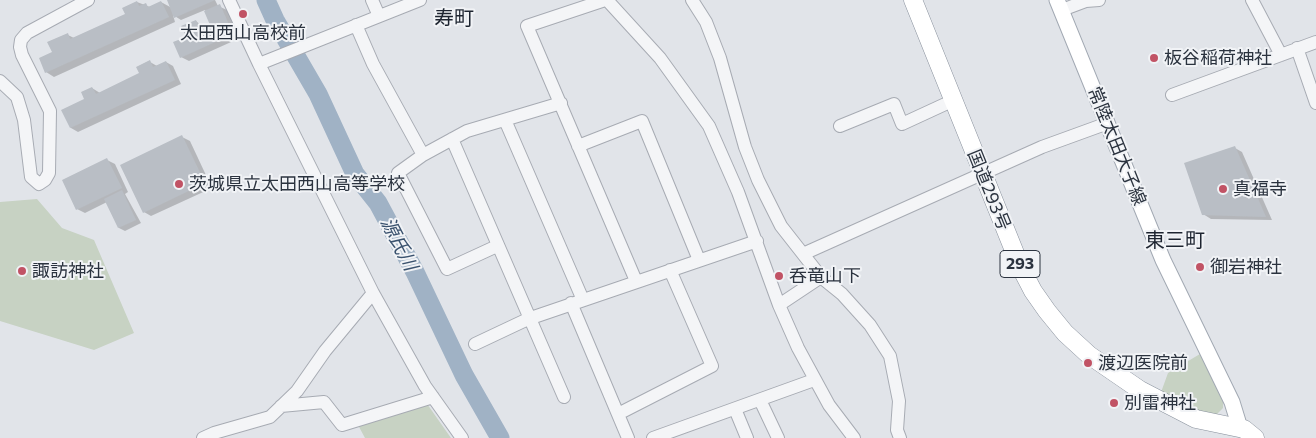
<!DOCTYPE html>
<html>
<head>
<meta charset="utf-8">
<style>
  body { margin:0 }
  canvas { display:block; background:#e1e4e9 }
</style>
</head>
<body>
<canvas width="1316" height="438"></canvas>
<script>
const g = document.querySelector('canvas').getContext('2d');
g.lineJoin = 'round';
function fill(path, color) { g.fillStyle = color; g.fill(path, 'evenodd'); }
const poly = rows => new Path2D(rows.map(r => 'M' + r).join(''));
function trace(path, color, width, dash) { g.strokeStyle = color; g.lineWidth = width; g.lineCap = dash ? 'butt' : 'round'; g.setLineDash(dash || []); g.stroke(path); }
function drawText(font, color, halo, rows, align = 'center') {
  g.font = font + ' Commissioner,"Noto Sans JP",sans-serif'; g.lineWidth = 4; g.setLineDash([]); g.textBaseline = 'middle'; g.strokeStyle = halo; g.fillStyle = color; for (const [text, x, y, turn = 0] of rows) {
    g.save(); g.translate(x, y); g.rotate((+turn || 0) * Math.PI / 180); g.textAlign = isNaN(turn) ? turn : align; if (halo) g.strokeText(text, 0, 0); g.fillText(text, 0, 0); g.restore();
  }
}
const green = poly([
  [37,199,62,228,94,240,134,333,94,350,0,321,0,202],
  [1200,354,1223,400,1223,408,1216,415,1204,416,1160,395,1168,373],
  [425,401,451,438,365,438,358,425]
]);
const shadow = poly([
  [168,0,215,0,218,6,227,10,240,38,189,61,181,57,196,21,205,29,212,26,205,10,181,20,173,15,175,22,54,77,46,72,54,53,68,35,74,38,126,15,137,2,150,7,161,2,172,8],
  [150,62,157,66,166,62,173,66,181,84,78,132,71,128,63,110,86,100,92,88,100,93,140,74],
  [182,137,190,141,212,188,151,216,144,212],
  [1235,148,1242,152,1272,220,1211,219,1203,214],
  [107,160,115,164,128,192,125,194,141,223,125,231,119,228,107,202,85,213,77,209]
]);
const river = poly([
  [266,0,275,20,318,94,355,174,378,203,415,272,464,375,500,438]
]);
const building = poly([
  [167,0,215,0,174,18],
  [137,1,139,6,146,3,148,7,161,1,169,17,45,73,39,58,52,52,47,42,68,33,70,39,125,14,122,8],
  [220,4,233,34,180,58,173,42,186,37,181,26,196,20,200,29,210,25,204,11],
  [150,60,153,67,166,61,175,80,70,128,61,110,84,99,81,92,92,87,96,94,139,73,136,67],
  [182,135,205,183,143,213,120,165],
  [1235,146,1266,217,1202,215,1184,163],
  [107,158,122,188,76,210,62,180],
  [122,190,136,220,118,228,104,199]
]);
const minor = poly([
  [229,0,259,64,373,293,425,386,462,438],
  [372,0,379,16],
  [605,0,527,26,636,281],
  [607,0,660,58,709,126,738,192,779,305,798,348,829,405,854,438],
  [692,0,706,22,720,58,745,147,758,180,781,226,821,277,842,294,870,325,890,356,899,401,897,430,900,438],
  [1252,0,1281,55],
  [1062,10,1086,1,1099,0],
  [356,25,373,64,423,155],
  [1297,48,1316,103],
  [259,64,420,0],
  [0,81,17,97,24,120,31,177,39,184,45,180,49,173,50,111,22,55,20,47,21,40,27,33,88,0],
  [1172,95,1316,42],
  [505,120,583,300],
  [840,126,894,104,902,124,954,100],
  [452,139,564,397],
  [578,146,642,121,699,260],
  [497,246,447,269,398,173,423,155,467,131,561,103],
  [803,254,1042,147,1108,123],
  [571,303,628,438],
  [779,305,821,277],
  [475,344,528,319,757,241],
  [760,400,778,438],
  [281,406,324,402,342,425,433,397],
  [735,409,747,438],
  [618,414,712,366,670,270],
  [203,438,214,433,270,417,297,391,325,351,373,293],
  [653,438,814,380]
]);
const major = poly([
  [1057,0,1163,260,1232,402,1240,428]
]);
const highway = poly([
  [913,0,1021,268,1033,291,1047,311,1065,333,1089,355,1140,390,1196,419,1244,429,1255,438]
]);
const markers = [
  [243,14,5,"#c15365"],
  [1154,58,5,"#c15365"],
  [179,184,5,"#c15365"],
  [1223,189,5,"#c15365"],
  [1200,267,5,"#c15365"],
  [22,271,5,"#c15365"],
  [779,276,5,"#c15365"],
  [1088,363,5,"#c15365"],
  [1114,403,5,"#c15365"]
];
const shields = [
  [1020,264,40]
];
const shieldNames = [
  ["293",1020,264]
];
const poiNames = [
  ["太田西山高校前",243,33,"center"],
  ["板谷稲荷神社",1164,58],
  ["茨城県立太田西山高等学校",189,184],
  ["真福寺",1233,189],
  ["御岩神社",1210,267],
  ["諏訪神社",32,271],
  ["呑竜山下",789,276],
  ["渡辺医院前",1098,363],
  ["別雷神社",1124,403]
];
const streetNames = [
  ["常陸太田大子線",1117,146,68],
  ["国道293号",989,190,68]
];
const waterNames = [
  ["源氏川",399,244,63]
];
const quarterNames = [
  ["寿町",454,18],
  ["東三町",1175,240]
];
fill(green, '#c7d2c3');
fill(shadow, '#0003');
trace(river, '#a0b2c5', 19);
fill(building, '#b9bec5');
trace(minor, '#a7abb3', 14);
trace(major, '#a2a9b3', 17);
trace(highway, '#8a929e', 19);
trace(minor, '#f4f5f7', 12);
trace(major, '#fff', 15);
trace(highway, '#fff', 18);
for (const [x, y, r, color] of markers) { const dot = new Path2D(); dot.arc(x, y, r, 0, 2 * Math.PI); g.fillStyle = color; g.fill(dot); trace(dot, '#f1f3f6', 2); }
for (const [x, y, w] of shields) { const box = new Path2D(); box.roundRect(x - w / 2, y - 13.5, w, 27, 4); g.fillStyle = '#f1f3f6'; g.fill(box); trace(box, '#2b333f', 1); }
drawText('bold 16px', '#2b333f', null, shieldNames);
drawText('18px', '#2b333f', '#f1f3f6', poiNames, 'left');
drawText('18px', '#2b333f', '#f1f3f6', streetNames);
drawText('italic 19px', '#3a526e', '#f1f3f6', waterNames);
drawText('20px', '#1d2430', '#f1f3f6', quarterNames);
</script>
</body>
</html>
